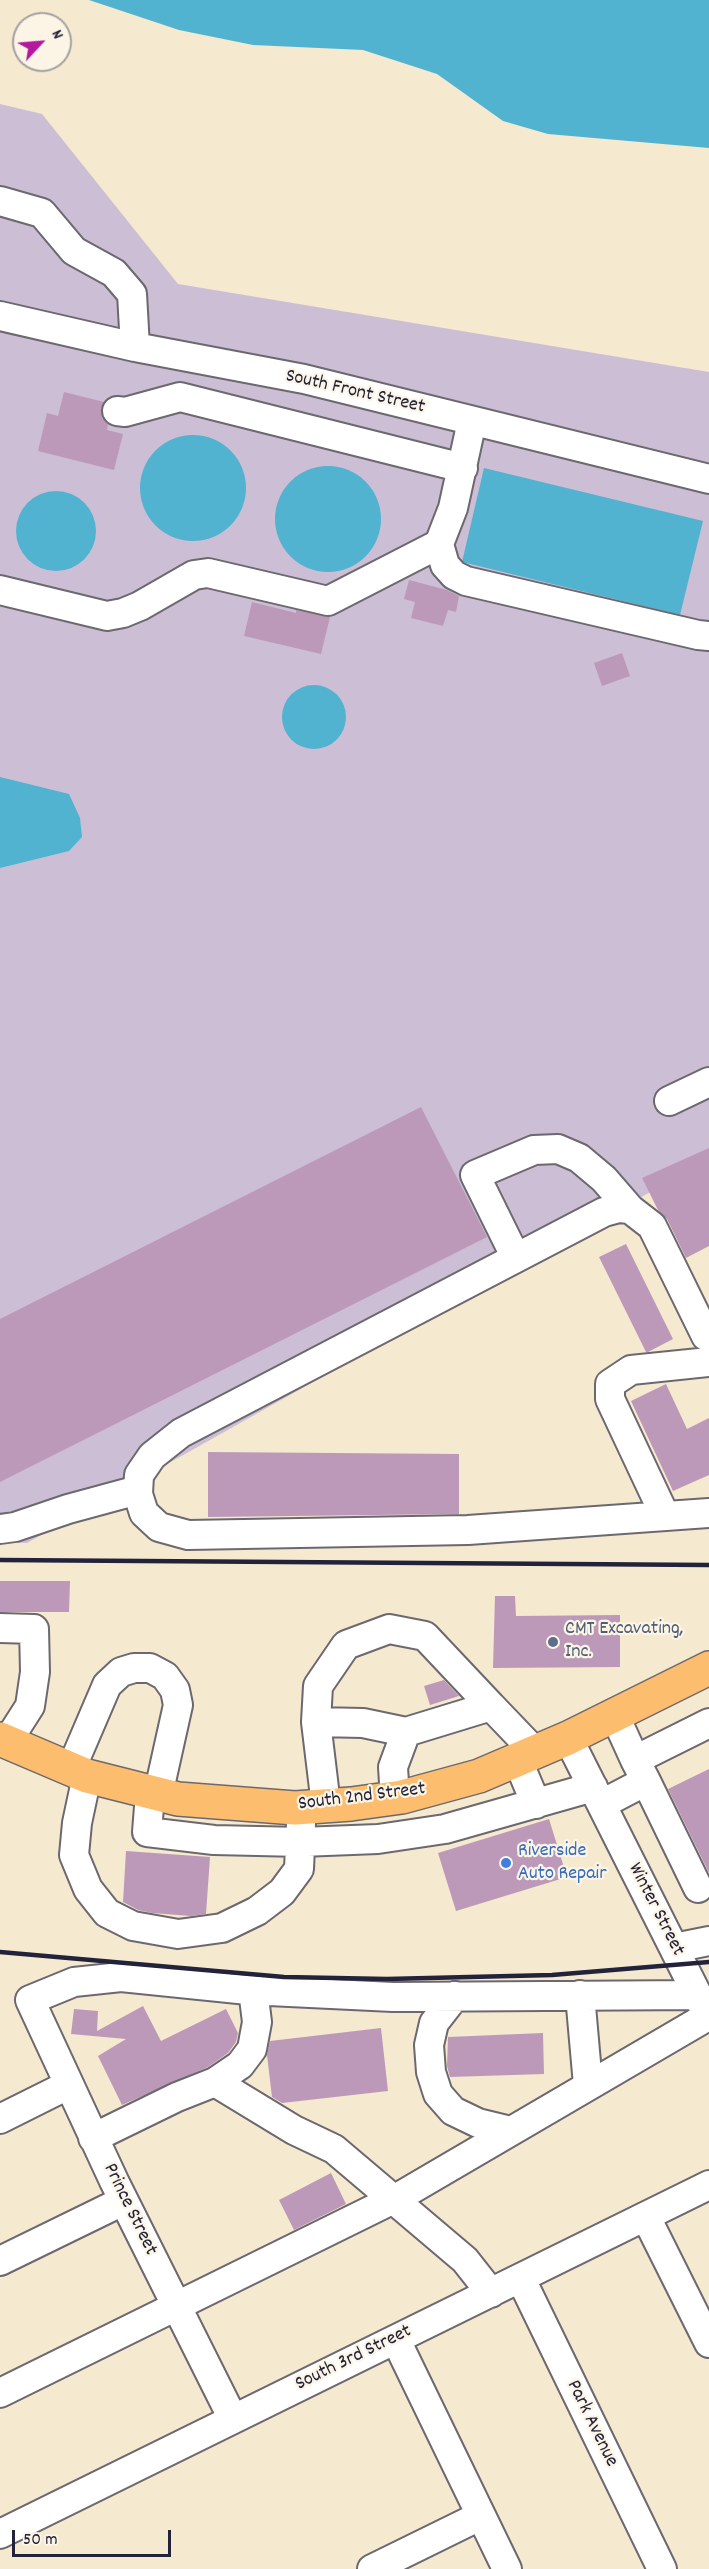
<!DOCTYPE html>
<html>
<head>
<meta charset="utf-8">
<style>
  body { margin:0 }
  #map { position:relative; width:709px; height:2569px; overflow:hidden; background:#f5e9d0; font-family:Dekko,sans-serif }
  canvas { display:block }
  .north { position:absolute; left:12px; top:12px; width:60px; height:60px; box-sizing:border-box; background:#fcf5e5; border:2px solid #a5a1a1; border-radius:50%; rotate:64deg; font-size:16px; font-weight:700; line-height:24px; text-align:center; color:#22223b }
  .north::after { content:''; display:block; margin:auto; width:21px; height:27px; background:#b5179e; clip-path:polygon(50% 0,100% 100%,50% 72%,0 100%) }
  .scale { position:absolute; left:12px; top:2530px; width:159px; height:27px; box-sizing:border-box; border:3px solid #22223b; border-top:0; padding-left:8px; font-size:18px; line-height:21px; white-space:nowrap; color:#22223b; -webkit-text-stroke:4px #fcf5e5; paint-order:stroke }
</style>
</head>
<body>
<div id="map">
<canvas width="709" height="2569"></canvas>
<div class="north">N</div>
<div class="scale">50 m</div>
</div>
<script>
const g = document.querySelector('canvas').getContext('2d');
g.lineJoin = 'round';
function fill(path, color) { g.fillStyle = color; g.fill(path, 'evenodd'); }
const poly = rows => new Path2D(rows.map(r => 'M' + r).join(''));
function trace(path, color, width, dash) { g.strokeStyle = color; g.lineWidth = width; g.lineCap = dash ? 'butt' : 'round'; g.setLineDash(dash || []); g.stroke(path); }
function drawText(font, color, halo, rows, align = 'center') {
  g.font = font + ' Dekko,sans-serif'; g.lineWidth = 4.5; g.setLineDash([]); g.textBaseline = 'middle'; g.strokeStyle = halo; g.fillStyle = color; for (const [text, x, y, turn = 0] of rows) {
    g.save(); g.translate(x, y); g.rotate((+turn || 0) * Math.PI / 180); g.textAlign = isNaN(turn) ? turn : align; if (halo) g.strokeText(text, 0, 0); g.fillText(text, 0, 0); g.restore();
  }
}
const industrial = poly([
  [0,104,42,114,178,284,709,372,709,1159,27,1543,0,1542]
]);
const water = poly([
  [89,0,709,0,709,148,548,134,503,121,437,74,363,50,253,45,179,30],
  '140 488a53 53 0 1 1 106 0a53 53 0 1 1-106 0Z',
  '275 519a53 53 0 1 1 106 0a53 53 0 1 1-106 0Z',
  [484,468,703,521,680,615,462,562],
  '16 531a40 40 0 1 1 80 0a40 40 0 1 1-80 0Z',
  '282 717a32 32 0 1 1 64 0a32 32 0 1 1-64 0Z',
  [0,777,69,794,80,818,82,837,69,851,0,868]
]);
const building = poly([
  [64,392,104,402,101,410,102,418,108,425,107,430,123,434,114,470,38,451,47,413,58,416],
  [409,580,447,590,459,596,456,612,448,610,443,626,411,618,415,602,404,599],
  [252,602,296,613,296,610,330,617,321,654,244,636],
  [622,653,630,676,602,686,594,663],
  [421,1107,487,1237,0,1482,0,1319],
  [709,1148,709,1246,686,1258,667,1219,658,1210,642,1178],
  [626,1244,673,1339,648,1352,646,1352,599,1257],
  [666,1384,687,1429,709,1418,709,1475,673,1491,631,1401],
  [208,1452,459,1454,459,1514,208,1517],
  [0,1581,70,1581,69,1612,0,1612],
  [495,1596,515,1596,516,1616,620,1615,620,1667,493,1668],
  [444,1680,459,1696,430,1705,424,1686],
  [709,1769,709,1873,668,1789],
  [549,1819,567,1877,456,1911,438,1853],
  [126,1851,210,1857,206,1914,191,1916,152,1913,138,1910,123,1902],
  [143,2006,161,2041,226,2009,238,2033,236,2042,228,2053,208,2067,122,2105,98,2056,126,2039,71,2034,74,2009,98,2011,97,2031],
  [381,2028,388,2091,282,2103,272,2097,267,2055,270,2041],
  [543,2033,544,2074,450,2077,447,2066,448,2037],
  [331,2173,346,2204,294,2230,279,2200]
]);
const minor = poly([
  [0,201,42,213,74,251,114,273,132,294,135,347],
  [0,316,135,347,304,379,709,479],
  [117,411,125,412,180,397,463,468],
  [439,544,445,565,454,575,466,581,698,635,709,636],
  [0,590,107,616,123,613,140,606,194,575,208,573,328,601,439,544,453,508,472,421],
  [669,1101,709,1082],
  [630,1209,619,1208,604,1212,181,1433,152,1456,139,1475,138,1494,144,1513,159,1527,188,1535,468,1530,709,1513],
  [516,1258,475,1175,534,1150,558,1149,579,1158,604,1179,630,1209,652,1226,706,1336],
  [665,1516,610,1399,610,1384,631,1370,709,1362],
  [0,1529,15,1527,68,1509,138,1490],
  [0,1628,34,1629,35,1672,30,1706,7,1742],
  [615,1716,635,1760],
  [316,1722,363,1723,406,1732],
  [568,1738,705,2010],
  [518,1761,536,1804],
  [71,1769,107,1685,121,1672,134,1668,150,1668,165,1676,175,1690,178,1705,158,1795],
  [87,1776,77,1823,74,1855,88,1889,107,1913,133,1926,178,1934,222,1928,257,1911,282,1892,299,1869,301,1823],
  [646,1781,698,1888],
  [150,1794,147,1832,214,1840,301,1842,378,1839,445,1829,593,1787],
  [395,1799,393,1767,406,1732,491,1706,536,1753],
  [602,1804,646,1781,635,1760,709,1723],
  [326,1805,316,1722,318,1686,346,1645,389,1629,425,1636,491,1706],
  [674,1948,709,1941],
  [580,1995,588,2085],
  [455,1996,434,2023,429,2045,431,2072,438,2094,453,2111,478,2123,511,2131],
  [215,2082,240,2065,252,2049,257,2022,253,1990],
  [0,2119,68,2085],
  [93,2138,177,2097,215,2082,294,2130,334,2149,465,2260,491,2293],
  [646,2217,709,2343],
  [0,2261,123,2201],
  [521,2279,662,2569],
  [396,2340,507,2569],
  [0,2393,402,2195,708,2016],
  [233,2419,114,2181,30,2000,74,1982,121,1977,248,1990,393,1997,698,1995],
  [0,2534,709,2185],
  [372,2569,480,2516]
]);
const major = poly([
  [0,1739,87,1776,178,1799,295,1808,351,1804,402,1797,479,1776,568,1738,709,1668]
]);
const rail = poly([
  [0,1560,709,1565],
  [0,1952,284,1977,387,1979,552,1975,709,1962]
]);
const markers = [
  [553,1642,6,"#5c6f8a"],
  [506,1863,6,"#3f7fe0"]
];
const streetNames = [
  ["South Front Street",355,393,13],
  ["South 2nd Street",362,1798,-7],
  ["Winter Street",655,1910,63],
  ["Prince Street",129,2210,64],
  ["South 3rd Street",354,2359,-26],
  ["Park Avenue",591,2424,64]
];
const serviceNames = [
  ["CMT Excavating,",565,1630],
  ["Inc.",565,1653]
];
const shopNames = [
  ["Riverside",518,1852],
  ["Auto Repair",518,1875]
];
fill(industrial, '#ccbed4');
fill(water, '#51b3d0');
fill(building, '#bd99b9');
trace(minor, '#6c686f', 32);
trace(major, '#6c686f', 36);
trace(minor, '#fff', 28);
trace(major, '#fcbd6e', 33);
trace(rail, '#22223b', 4.5);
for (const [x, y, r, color] of markers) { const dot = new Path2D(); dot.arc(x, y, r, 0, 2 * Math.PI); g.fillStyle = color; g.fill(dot); trace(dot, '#fcf5e5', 2); }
drawText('20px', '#22223b', '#fcf5e5', streetNames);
drawText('20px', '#4e5e75', '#fcf5e5', serviceNames, 'left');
drawText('20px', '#366cbe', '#fcf5e5', shopNames, 'left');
</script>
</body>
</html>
